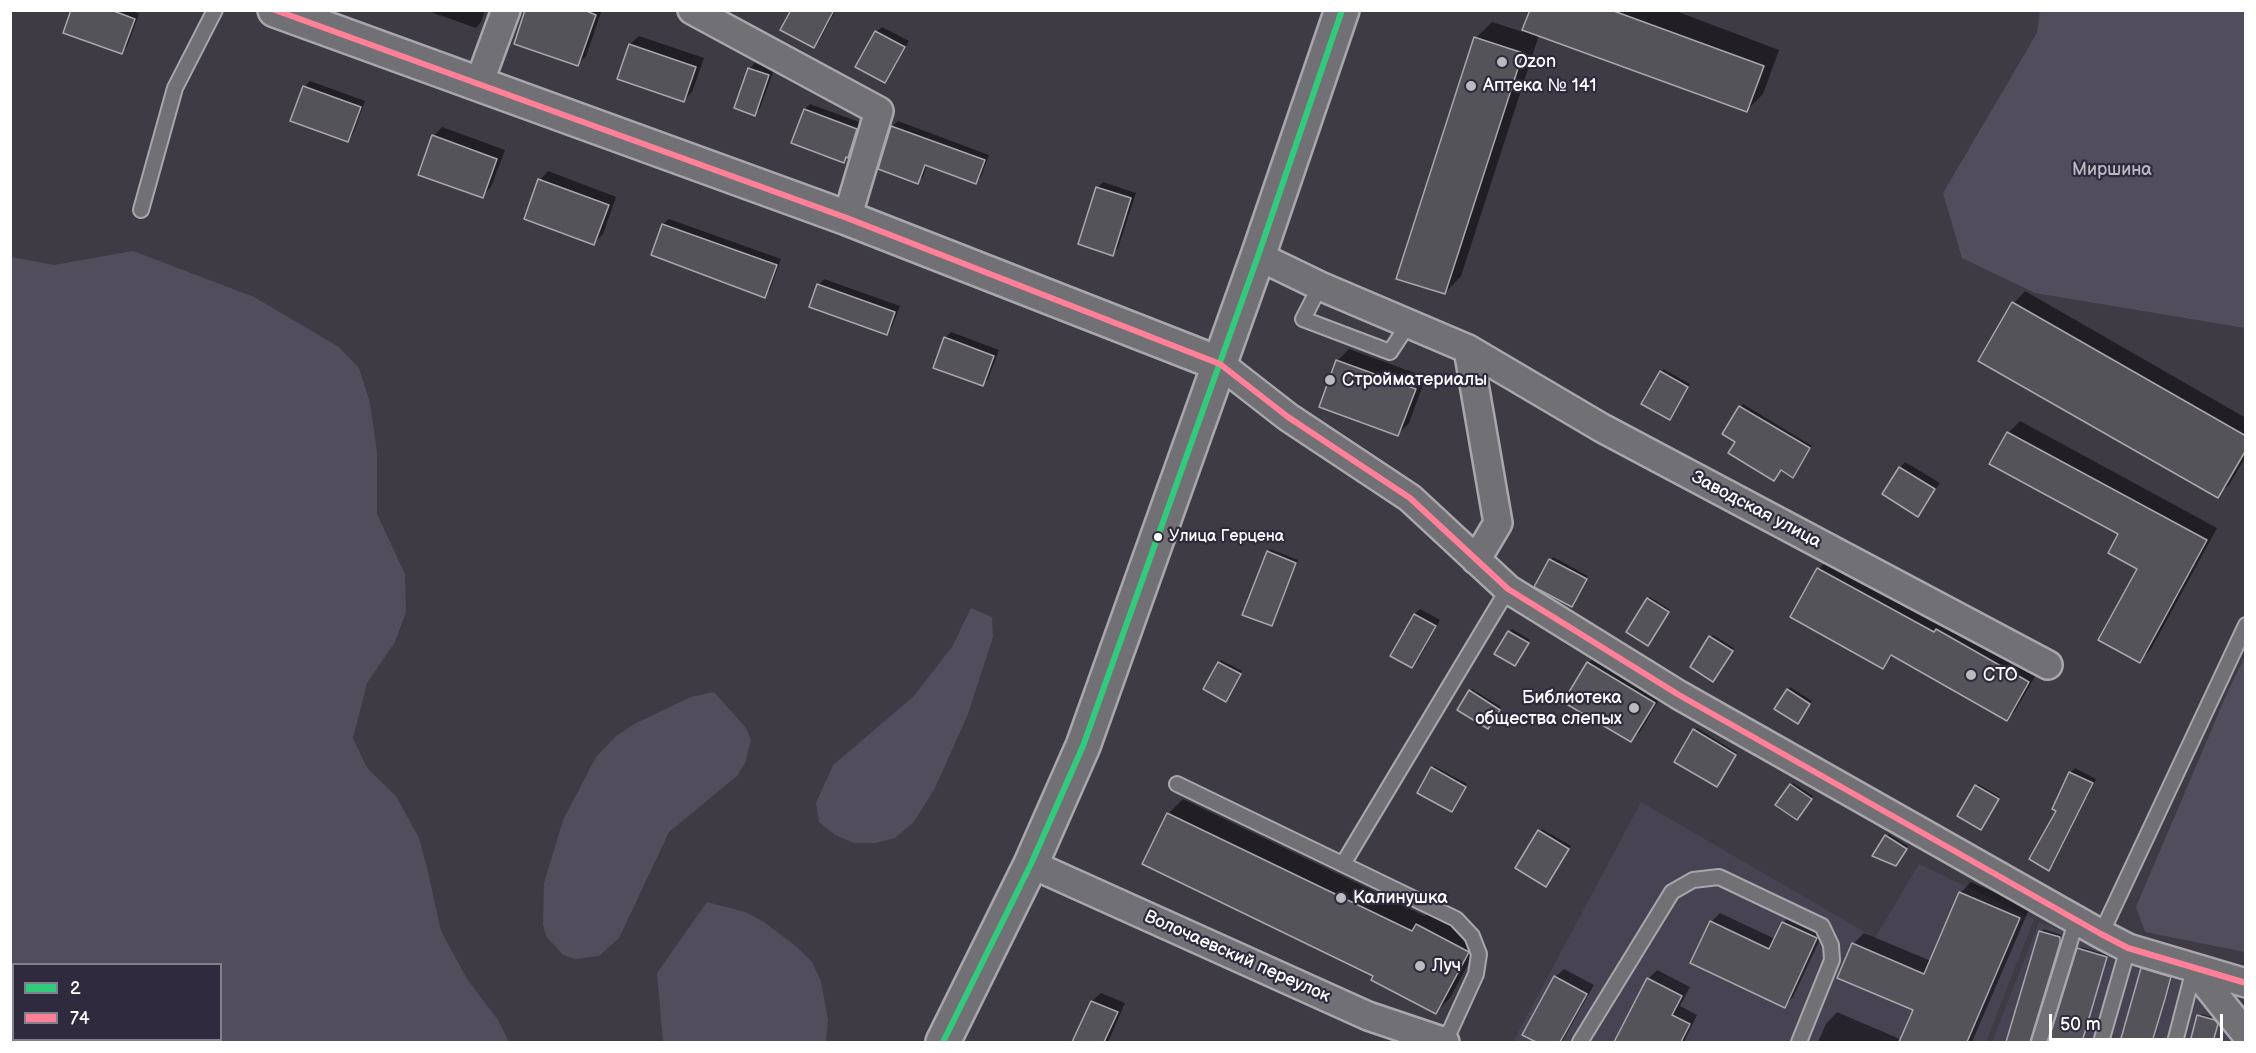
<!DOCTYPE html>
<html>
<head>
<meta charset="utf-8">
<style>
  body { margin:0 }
  #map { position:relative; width:2256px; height:1053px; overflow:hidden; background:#3e3b45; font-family:"Balsamiq Sans",sans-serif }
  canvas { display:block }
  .frame { position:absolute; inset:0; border:12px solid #fff; pointer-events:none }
  .legend { position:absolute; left:12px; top:963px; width:210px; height:78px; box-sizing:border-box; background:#2f2a3d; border:2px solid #827f8b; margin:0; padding:8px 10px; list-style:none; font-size:18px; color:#fff }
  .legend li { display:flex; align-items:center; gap:12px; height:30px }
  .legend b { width:30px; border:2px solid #827f8b }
  .scale { position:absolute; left:2049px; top:1014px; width:174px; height:27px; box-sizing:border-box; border:3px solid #fff; border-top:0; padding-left:8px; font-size:18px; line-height:21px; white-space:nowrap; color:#fff; -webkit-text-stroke:4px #2f2a3d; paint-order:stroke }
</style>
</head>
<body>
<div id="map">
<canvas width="2256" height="1053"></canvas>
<div class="frame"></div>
<ul class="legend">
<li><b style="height:8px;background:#33ca7d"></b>2</li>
<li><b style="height:8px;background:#ff8098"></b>74</li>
</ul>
<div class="scale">50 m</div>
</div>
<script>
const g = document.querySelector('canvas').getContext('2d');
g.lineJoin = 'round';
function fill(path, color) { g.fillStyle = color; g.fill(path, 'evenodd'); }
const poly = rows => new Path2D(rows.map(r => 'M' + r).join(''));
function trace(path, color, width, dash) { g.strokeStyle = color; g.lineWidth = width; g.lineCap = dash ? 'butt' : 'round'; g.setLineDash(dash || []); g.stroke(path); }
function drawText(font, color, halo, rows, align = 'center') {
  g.font = font + ' "Balsamiq Sans",sans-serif'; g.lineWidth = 4.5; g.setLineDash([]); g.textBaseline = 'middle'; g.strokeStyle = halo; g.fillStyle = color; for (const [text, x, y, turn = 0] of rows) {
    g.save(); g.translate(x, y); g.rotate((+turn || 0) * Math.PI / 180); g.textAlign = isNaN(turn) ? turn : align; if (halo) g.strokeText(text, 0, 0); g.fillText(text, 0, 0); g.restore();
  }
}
const built = poly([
  [1641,802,1875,938,1919,864,2034,919,1986,1042,1513,1042],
  [2039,922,2181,975,2242,1042,1992,1042]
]);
const green = poly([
  [2040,11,2245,11,2245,328,2035,293,1962,258,1943,193,2037,33],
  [133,251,254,297,339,347,359,368,370,403,377,452,377,514,405,574,406,612,395,642,367,683,353,738,367,768,396,796,419,838,428,872,441,931,467,979,498,1020,509,1042,11,1042,11,257,54,265],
  [220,964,220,1040,14,1040,14,964],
  [971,608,992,617,993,637,968,714,935,788,913,823,895,838,876,843,854,843,835,835,819,822,816,803,833,765,913,697,952,647],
  [2245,656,2245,952,2145,932,2136,907,2228,691],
  [714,692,746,728,751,740,745,763,738,775,669,832,619,938,599,956,575,959,563,955,546,936,543,924,544,883,563,820,596,757,616,736,636,723,691,697],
  [707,902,745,912,764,922,797,947,812,962,821,981,828,1020,826,1042,663,1042,657,973]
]);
const shadow = poly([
  [73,10,131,10,139,14,127,47,122,52],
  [425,10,485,10,481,22,476,28],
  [527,10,602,10,586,56,578,64],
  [793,10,836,10,819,41,814,46],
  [1531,10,1673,10,1779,50,1763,94,1747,110,1539,35,1461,276,1445,293,1476,38,1492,22,1523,32],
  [882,27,909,41,890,75,884,81,876,32],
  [639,36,704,58,692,92,684,101,630,44],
  [755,63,774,70,760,108,755,114,749,69],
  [310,81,365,101,353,134,348,140,304,87],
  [810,104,862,123,854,151,843,161,805,109],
  [898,121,989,155,981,177,975,183,927,165,923,177,917,182,892,127],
  [442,127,505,150,491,187,482,196,434,136],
  [548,171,616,197,603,234,594,243,540,180],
  [1103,182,1136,193,1118,248,1113,254,1097,188],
  [669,219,781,259,770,290,764,296,653,254,663,224],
  [824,279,900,306,892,327,886,333,811,306,819,285],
  [2025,291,2246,418,2246,456,2229,485,2217,496,2014,303],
  [951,332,999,350,988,379,983,384,945,338],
  [1349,349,1426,377,1409,423,1398,434,1337,361],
  [1663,369,1690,384,1672,416,1661,372],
  [1743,404,1812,446,1795,473,1724,434],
  [2020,421,2217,528,2151,649,2140,661,2139,568,2120,534,2008,433],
  [1905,462,1940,483,1918,515,1900,468],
  [1270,549,1298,560,1274,622,1268,552],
  [1553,557,1588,576,1574,602,1536,586],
  [1827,560,2037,673,2015,711,2007,719,1894,655,1883,667,1792,617,1819,569],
  [1650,597,1670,610,1650,642,1648,599],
  [1420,609,1440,620,1418,661,1412,666,1415,614],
  [1512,629,1530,640,1517,662,1497,653],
  [1713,635,1734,648,1715,678,1711,637],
  [1597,654,1663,693,1640,732,1631,740,1589,663],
  [1221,660,1242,671,1228,698,1219,663],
  [1790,687,1812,701,1800,720,1776,708],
  [1472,689,1501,707,1490,725,1470,691],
  [1697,728,1737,753,1719,783,1694,730],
  [1434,766,1467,784,1454,808,1432,768],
  [2075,768,2096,779,2053,865,2049,869,2058,810,2054,808,2070,773],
  [1793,783,1813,796,1799,816,1791,785],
  [1978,784,2000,797,1983,826,1976,786],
  [1183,799,1425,916,1431,910,1482,938,1450,998,1435,1013,1375,975,1168,814],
  [1542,829,1571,846,1546,885,1540,831],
  [1889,834,1908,846,1898,862,1887,836],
  [1971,882,2030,907,1972,1042,1818,1042,1826,1024,1837,1012,1902,1040,1915,1009,1853,944,1864,933,1931,961,1960,893],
  [1720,913,1775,939,1783,923,1792,914,1825,929,1793,997,1784,1006,1711,922],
  [2043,929,2062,935,2032,1036,2033,1042,2008,1042],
  [2081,947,2108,955,2082,1042,2050,1042],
  [2145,967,2173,975,2153,1042,2121,1042],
  [1564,969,1594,985,1562,1042,1539,1042,1524,1034,1555,977],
  [1657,970,1690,987,1680,1006,1697,1015,1684,1042,1616,1042,1648,979],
  [1101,993,1125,1003,1108,1042,1074,1042,1092,1001],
  [2201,1014,2217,1018,2219,1021,2214,1042,2191,1042]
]);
const building = poly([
  [71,10,111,10,135,19,122,54,63,33,71,10],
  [525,10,584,10,596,15,578,66,514,44,525,10],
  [791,10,834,10,814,48,780,30,791,10],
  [1530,10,1611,10,1764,66,1747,112,1522,30,1530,10],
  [875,31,905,47,885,83,855,67,875,31],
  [1474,37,1523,53,1445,294,1396,279,1474,37],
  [629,44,696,67,684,102,617,79,629,44],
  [748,68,769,75,755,116,734,108,748,68],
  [303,86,361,107,348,142,290,121,303,86],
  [804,109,857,129,848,158,846,157,844,163,791,143,804,109],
  [891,126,985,160,976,184,925,165,918,184,878,169,891,126],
  [432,135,497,159,483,198,418,175,432,135],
  [538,179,609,205,594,245,524,219,538,179],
  [1096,187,1131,198,1113,256,1078,244,1096,187],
  [662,224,777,265,765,298,651,255,662,224],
  [817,284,895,312,887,335,809,307,817,284],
  [2012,302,2246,436,2246,450,2218,498,1978,361,2012,302],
  [944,337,994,356,983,386,933,368,944,337],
  [1336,360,1416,389,1398,436,1319,407,1336,360],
  [1660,371,1688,387,1670,420,1641,404,1660,371],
  [1739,406,1810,448,1793,478,1781,470,1774,481,1728,453,1735,442,1722,434,1739,406],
  [2007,432,2207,540,2140,663,2098,640,2137,569,2108,553,2118,534,1989,464,2007,432],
  [1899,467,1935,489,1918,517,1882,494,1899,467],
  [1267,551,1296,563,1272,626,1242,615,1267,551],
  [1549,559,1587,579,1572,607,1534,587,1549,559],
  [1817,568,1934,632,1936,629,2029,682,2007,721,1891,655,1883,669,1790,617,1817,568],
  [1647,598,1669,612,1648,646,1626,632,1647,598],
  [1414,614,1436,626,1412,668,1390,656,1414,614],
  [1508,631,1529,643,1515,666,1494,654,1508,631],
  [1709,636,1733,651,1713,682,1690,667,1709,636],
  [1218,662,1241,674,1226,702,1203,689,1218,662],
  [1587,662,1655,703,1631,742,1563,702,1587,662],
  [1787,689,1810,704,1798,724,1774,709,1787,689],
  [1469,690,1500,710,1488,729,1457,710,1469,690],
  [1693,729,1736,755,1717,787,1674,762,1693,729],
  [1431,767,1466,787,1452,812,1417,793,1431,767],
  [2069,772,2093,783,2049,871,2029,859,2056,811,2052,809,2069,772],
  [1790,784,1812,799,1797,820,1775,805,1790,784],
  [1975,785,1999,799,1981,830,1957,816,1975,785],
  [1167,813,1412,931,1416,924,1469,952,1436,1014,1371,980,1373,976,1142,864,1167,813],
  [1538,830,1569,849,1546,887,1515,868,1538,830],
  [1885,835,1907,849,1896,866,1872,856,1885,835],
  [1959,892,2020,918,1967,1042,1899,1042,1913,1010,1837,978,1852,943,1924,974,1959,892],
  [1710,921,1769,949,1782,922,1817,938,1785,1008,1690,963,1710,921],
  [2039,931,2060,937,2060,943,2030,1042,2006,1042,2039,931],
  [2077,948,2107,957,2082,1042,2048,1042,2077,948],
  [2141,968,2171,977,2165,999,2152,1042,2120,1042,2141,968],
  [1554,976,1587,994,1560,1042,1536,1042,1522,1035,1554,976],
  [1647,978,1682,996,1672,1015,1690,1024,1681,1042,1614,1042,1647,978],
  [1091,1001,1118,1012,1104,1042,1072,1042,1091,1001],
  [2197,1015,2215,1020,2218,1024,2213,1042,2190,1042,2197,1015]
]);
const service = poly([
  [141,210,175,88,215,10],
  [1320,286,1303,319,1390,352,1409,323],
  [1177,784,1456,919,1472,936,1479,954,1476,974,1445,1042,1447,1042],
  [1343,864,1508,589],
  [2101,934,2246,625],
  [1580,1042,1672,892,1693,880,1719,877,1822,926,1831,945,1832,960,1799,1042],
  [2039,1042,2076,922],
  [2101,1042,2128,948],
  [2175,1042,2194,969]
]);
const minor = poly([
  [692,10,879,111,847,218],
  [478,86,506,10],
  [1258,256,1320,286,1468,349,1602,428,2048,665],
  [1468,349,1498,523,1476,560],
  [1220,364,1288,417,1410,498,1508,589,1679,695,2101,934,2128,948,2246,983],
  [1031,864,1368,1016,1445,1042],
  [2194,969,2246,1034]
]);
const tertiary = poly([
  [275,10,847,218,1220,364]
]);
const trunk = poly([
  [943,1042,1031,864,1083,746,1258,256,1342,10]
]);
const bus1 = poly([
  [943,1042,1031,864,1083,746,1258,256,1342,10]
]);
const bus2 = poly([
  [275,10,847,218,1220,364,1288,417,1410,498,1508,589,1679,695,2101,934,2128,948,2246,983]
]);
const markers = [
  [1502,62,6,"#bbbabe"],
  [1471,86,6,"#bbbabe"],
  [1330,380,6,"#bbbabe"],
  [1158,537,5,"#fff"],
  [1971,675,6,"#bbbabe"],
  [1634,708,6,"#bbbabe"],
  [1341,898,6,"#bbbabe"],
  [1420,966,6,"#bbbabe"]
];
const busNames = [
  ["Улица Герцена",1169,537]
];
const poiNames = [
  ["Ozon",1514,62],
  ["Аптека № 141",1483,86],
  ["Стройматериалы",1342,380],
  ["СТО",1983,675],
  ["Библиотека",1622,698,"right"],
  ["общества слепых",1622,719,"right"],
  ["Калинушка",1353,898],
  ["Луч",1432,966]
];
const parkNames = [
  ["Миршина",2112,170]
];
const streetNames = [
  ["Заводская улица",1756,510,28],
  ["Волочаевский переулок",1237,957,24]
];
fill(built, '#484353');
fill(green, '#524d5c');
fill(shadow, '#0007');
fill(building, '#55535a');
trace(building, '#a8a7ab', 1.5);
trace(service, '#a8a7ab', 18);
trace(minor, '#a8a7ab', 32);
trace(tertiary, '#a8a7ab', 38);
trace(trunk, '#a8a7ab', 38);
trace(service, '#717074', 14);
trace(minor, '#717074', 27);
trace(tertiary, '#717074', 33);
trace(trunk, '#717074', 33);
trace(bus1, '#33ca7d', 6);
trace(bus2, '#ff8098', 6);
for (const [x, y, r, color] of markers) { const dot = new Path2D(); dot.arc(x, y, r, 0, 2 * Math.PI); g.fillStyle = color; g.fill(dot); trace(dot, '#2f2a3d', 2); }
drawText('16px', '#fff', '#2f2a3d', busNames, 'left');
drawText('18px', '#fff', '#2f2a3d', poiNames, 'left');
drawText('18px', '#bbb9bf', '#2f2a3d', parkNames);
drawText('18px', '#fff', '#2f2a3d', streetNames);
</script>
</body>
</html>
